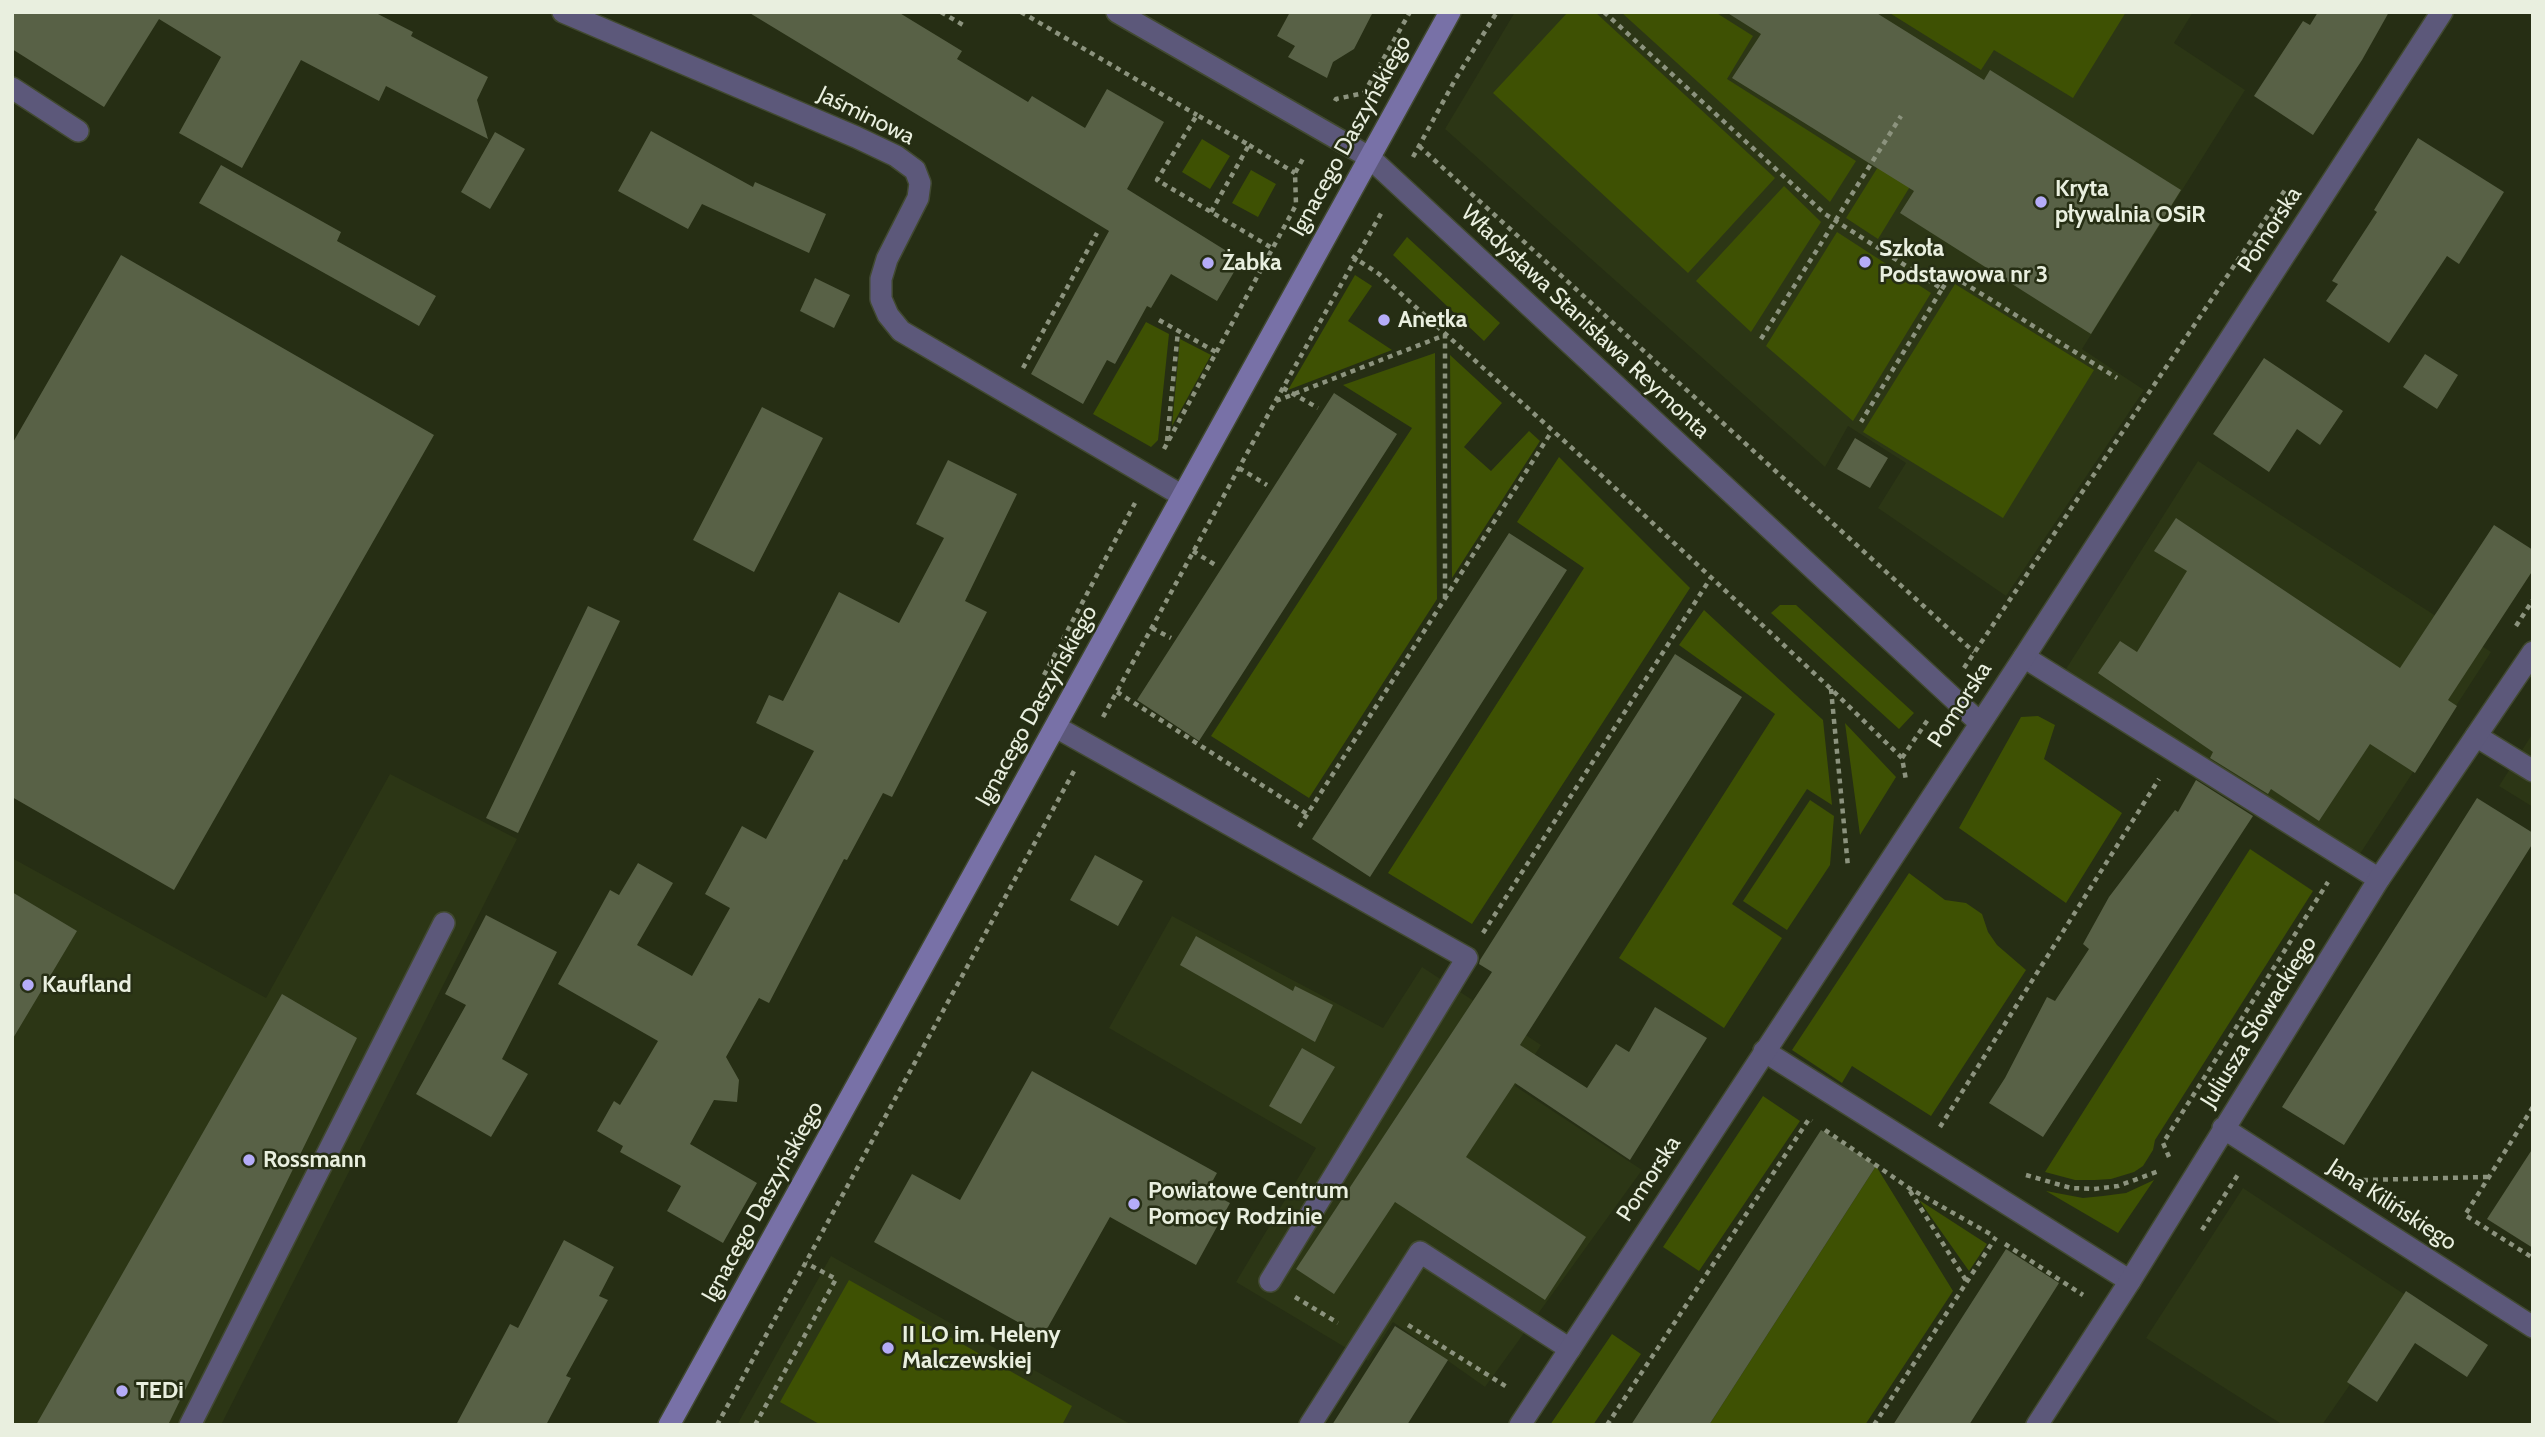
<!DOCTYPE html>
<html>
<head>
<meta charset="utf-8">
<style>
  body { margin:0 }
  #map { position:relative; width:2545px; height:1437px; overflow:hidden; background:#262e14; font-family:Cabin,sans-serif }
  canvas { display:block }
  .frame { position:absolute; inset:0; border:14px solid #e9efdf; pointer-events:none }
</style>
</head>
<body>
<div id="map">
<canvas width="2545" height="1437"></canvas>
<div class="frame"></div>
</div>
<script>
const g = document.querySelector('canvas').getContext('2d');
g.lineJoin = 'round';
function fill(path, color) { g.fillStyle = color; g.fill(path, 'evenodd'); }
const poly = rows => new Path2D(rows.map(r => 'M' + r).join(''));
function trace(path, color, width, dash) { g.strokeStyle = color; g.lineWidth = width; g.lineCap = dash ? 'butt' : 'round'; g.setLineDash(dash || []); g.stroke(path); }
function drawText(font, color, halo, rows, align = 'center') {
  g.font = font + ' Cabin,sans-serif'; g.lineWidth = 5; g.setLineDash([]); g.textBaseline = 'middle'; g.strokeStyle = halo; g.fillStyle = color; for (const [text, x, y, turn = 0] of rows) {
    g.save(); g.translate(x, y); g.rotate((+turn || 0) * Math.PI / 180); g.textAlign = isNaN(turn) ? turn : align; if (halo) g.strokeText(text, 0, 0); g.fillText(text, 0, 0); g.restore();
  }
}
const built = poly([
  [1515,12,2193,12,2174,43,2245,90,2082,349,2144,390,2006,596,1878,508,1906,463,1848,426,1825,467,1445,129],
  [2198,461,2491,652,2358,857,2066,669],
  [2533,733,2533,807,2499,786],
  [390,774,517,839,221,1425,12,1425,12,858,266,998],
  [1172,916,1383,1028,1422,967,1541,1045,1515,1086,1642,1170,1485,1387,1393,1322,1368,1361,1236,1282,1316,1148,1109,1028],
  [2243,1188,2410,1298,2322,1425,2283,1425,2146,1338],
  [831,1256,1132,1425,737,1425]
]);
const green = poly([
  [1568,12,1595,12,1775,178,1688,273,1493,93],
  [1621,12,1715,12,1753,36,1727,79,1856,161,1830,202],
  [1888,12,2126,12,2073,98,1994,50,1981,70],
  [1908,119,1939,139,1878,239,1846,218],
  [1202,139,1230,156,1210,189,1182,172],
  [1251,170,1276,184,1258,217,1232,203],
  [1784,186,1821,222,1751,332,1696,281],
  [1837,232,1931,293,1853,421,1766,346],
  [1407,237,1500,323,1484,341,1393,255],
  [1355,275,1372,286,1348,321,1392,350,1288,390],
  [1955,284,2094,370,2003,518,1863,432],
  [1146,322,1169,334,1158,440,1151,447,1093,414],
  [1180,339,1211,355,1172,426],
  [1435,353,1437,599,1309,798,1211,736,1412,428,1343,385],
  [1450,355,1502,403,1464,447,1491,471,1529,431,1540,441,1452,578],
  [1559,457,1690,588,1472,924,1388,873,1584,568,1517,522],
  [1780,605,1796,605,1914,713,1899,729,1771,613],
  [1704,610,1823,720,1832,805,1807,789,1732,904,1782,938,1724,1028,1619,958,1775,714,1679,645],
  [2038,716,2055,725,2044,759,2122,813,2066,903,1959,828,2021,717],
  [1845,723,1896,777,1860,835],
  [1810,800,1834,816,1830,865,1787,930,1743,901],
  [2250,849,2313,891,2155,1140,2153,1150,2143,1166,2134,1172,2111,1179,2095,1180,2075,1180,2045,1172],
  [1909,873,1945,900,1966,903,1982,914,1988,932,1997,945,2026,970,1931,1116,1852,1066,1842,1083,1792,1050],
  [1763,1096,1800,1121,1699,1271,1663,1247],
  [1876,1166,1953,1291,1865,1425,1709,1425],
  [2154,1180,2118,1233,2046,1191,2083,1198,2103,1196,2126,1193],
  [1919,1200,1987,1244,1969,1271],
  [849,1280,1072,1406,1062,1425,821,1425,780,1402],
  [1612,1334,1641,1354,1593,1425,1550,1425]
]);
const building = poly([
  [12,12,374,12,413,32,411,36,488,77,477,100,488,139,386,86,379,101,301,60,242,168,179,133,221,57,159,19,104,107,12,49],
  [748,12,898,12,962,51,957,59,1028,102,1032,96,1085,128,1107,89,1164,122,1127,189,1241,260,1217,301,1171,274,1151,308,1147,306,1115,364,1107,360,1083,404,1031,374,1109,231],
  [1290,12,1373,12,1354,49,1333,62,1327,78,1288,57,1295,46,1277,36],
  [1726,12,1875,12,1984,80,1990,70,2181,190,2091,334,1900,213,1914,191,1732,78,1761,34],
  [2318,12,2389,12,2362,60,2313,135,2254,96,2303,21,2310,25],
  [651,131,753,187,755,182,826,214,809,253,702,204,688,229,618,191],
  [495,132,525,149,490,209,461,192],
  [2418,138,2504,192,2459,264,2447,256,2389,343,2326,301,2338,284,2332,281,2377,212,2374,210],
  [221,165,341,232,337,241,436,296,419,326,199,203],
  [121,255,434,435,174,890,12,797,12,444],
  [815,278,850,295,834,328,800,311],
  [2425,354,2458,375,2437,409,2403,387],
  [2264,358,2343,411,2320,445,2297,429,2269,472,2213,434],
  [1334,393,1397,434,1199,741,1137,700],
  [762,407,823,438,754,572,693,540],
  [1855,438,1888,458,1870,488,1837,469],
  [948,460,1017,494,965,601,987,612,892,797,883,793,847,860,844,859,769,1003,759,998,726,1057,739,1080,737,1102,714,1100,690,1144,757,1183,723,1243,667,1211,681,1186,620,1152,623,1146,597,1131,614,1101,620,1105,658,1041,558,984,610,890,619,895,638,863,673,883,637,945,692,976,730,908,705,894,742,826,766,839,814,751,756,723,769,695,783,701,839,592,899,623,944,538,916,524],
  [2176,518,2400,668,2494,525,2533,550,2533,570,2448,700,2457,706,2415,773,2370,744,2319,821,2271,789,2268,794,2210,758,2213,752,2098,673,2120,641,2137,652,2187,571,2154,551],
  [1509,533,1567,570,1370,877,1312,839],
  [588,606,620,621,518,833,486,818],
  [1675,654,1742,697,1520,1045,1587,1088,1616,1044,1629,1052,1655,1007,1707,1038,1630,1160,1515,1083,1466,1157,1586,1237,1545,1300,1395,1202,1334,1294,1296,1269,1492,972,1479,964,1480,960],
  [2196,780,2253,816,2043,1137,1989,1103,2005,1078,2047,997,2055,1001,2089,949,2083,944,2109,897,2175,810,2178,812],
  [2477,798,2533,833,2533,843,2344,1145,2282,1107],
  [1095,855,1143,881,1118,926,1070,900],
  [12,892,77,931,12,1040],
  [486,915,557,952,502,1059,528,1074,491,1137,416,1094,466,1005,445,994],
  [1196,936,1293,991,1295,986,1333,1005,1315,1042,1180,965],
  [282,994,357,1038,168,1425,36,1425],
  [1302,1048,1335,1067,1301,1124,1269,1106],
  [1032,1071,1217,1173,1207,1191,1230,1203,1196,1265,1110,1217,1043,1336,874,1242,912,1174,960,1200],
  [1821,1130,1876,1166,1709,1425,1631,1425],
  [2533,1148,2533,1248,2487,1219],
  [564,1240,614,1267,599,1296,608,1300,566,1376,571,1378,546,1425,456,1425,510,1324,518,1328],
  [2006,1249,2059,1283,1969,1425,1893,1425],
  [2406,1291,2488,1345,2467,1377,2415,1343,2377,1402,2347,1382],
  [1395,1326,1448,1360,1407,1425,1332,1425]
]);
const path = poly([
  [941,12,963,25],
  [1021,12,1197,115],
  [1604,12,1825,214,1942,289,1861,422],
  [1335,101,1336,99,1364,93,1410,12],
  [1249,145,1295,173],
  [1419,146,1974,652],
  [1413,157,1455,80,1497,12],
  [1211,212,1249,145,1197,115,1157,180,1272,248],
  [1352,256,1379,274,1572,448,1831,689,1902,758,1906,780],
  [1942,289,1951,275,2117,378],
  [1159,320,1216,352],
  [1761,339,1901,116],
  [1023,368,1097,233],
  [1283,388,1318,408],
  [1276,401,1445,335,1445,600],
  [1167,441,1178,331],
  [1164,449,1296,205,1295,173,1305,155],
  [1239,468,1267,485],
  [1193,551,1217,566],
  [2516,626,2533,600],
  [1152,628,1171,638],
  [1964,668,2285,190],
  [1044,675,1135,503],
  [1831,689,1848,867],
  [1117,692,1307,814],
  [1103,717,1275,402,1383,210],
  [1902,758,1929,718],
  [1299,827,1552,431],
  [1483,933,1710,579],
  [2533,1107,2465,1215,2533,1258],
  [1940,1127,2159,779],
  [1825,1130,1909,1188,1992,1235],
  [2169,1157,2163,1143,2328,882],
  [2026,1175,2071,1188,2094,1189,2118,1186,2159,1171],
  [2363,1180,2488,1177],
  [1910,1191,1967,1282],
  [2202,1230,2239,1173],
  [2005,1244,2083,1295],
  [1295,1297,1338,1323],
  [1408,1325,1507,1387],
  [717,1425,1074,771],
  [755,1425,836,1279,806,1263],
  [1607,1425,1809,1119,1812,1121],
  [1874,1425,1996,1237]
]);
const lane = poly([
  [12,88,78,131],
  [2024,657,2379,879],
  [1056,727,1467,958,1270,1281],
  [2476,736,2533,771],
  [1764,1051,2130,1281],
  [190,1425,444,923],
  [1310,1425,1420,1252,1570,1349]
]);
const street = poly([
  [563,12,856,137,896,156,915,170,920,183,918,198,887,259,881,279,881,299,888,315,901,331,1181,495],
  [1117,12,1369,157,1980,723],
  [2223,1128,2533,1327],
  [1520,1425,2024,657,2442,12],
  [2037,1425,2130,1281,2379,879,2533,652]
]);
const secondary = poly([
  [669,1425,1450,12]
]);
const markers = [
  [2041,202,7,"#b5acf8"],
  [1865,262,7,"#b5acf8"],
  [1208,263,7,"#b5acf8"],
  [1384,320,7,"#b5acf8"],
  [28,985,7,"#b5acf8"],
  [249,1160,7,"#b5acf8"],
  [1134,1204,7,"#b5acf8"],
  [888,1348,7,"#b5acf8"],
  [122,1391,7,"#b5acf8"]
];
const streetNames = [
  ["Jaśminowa",866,116,26],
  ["Ignacego Daszyńskiego",1351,136,-61],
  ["Pomorska",2270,230,-57],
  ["Władysława Stanisława Reymonta",1585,322,43],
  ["Pomorska",1960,705,-57],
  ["Ignacego Daszyńskiego",1037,706,-61],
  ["Juliusza Słowackiego",2259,1022,-58],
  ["Pomorska",1649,1179,-57],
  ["Ignacego Daszyńskiego",763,1202,-61],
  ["Jana Kilińskiego",2392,1205,33]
];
const poiNames = [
  ["Kryta",2055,189],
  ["pływalnia OSiR",2055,215],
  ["Szkoła",1879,249],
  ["Podstawowa nr 3",1879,275],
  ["Żabka",1222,263],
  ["Anetka",1398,320],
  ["Kaufland",42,985],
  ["Rossmann",263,1160],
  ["Powiatowe Centrum",1148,1191],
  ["Pomocy Rodzinie",1148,1217],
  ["II LO im. Heleny",902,1335],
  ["Malczewskiej",902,1361],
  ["TEDi",136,1391]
];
fill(built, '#2c3615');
fill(green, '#3e5103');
fill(building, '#586146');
trace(lane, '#414930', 24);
trace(street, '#414930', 24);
trace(secondary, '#414930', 24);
trace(path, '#8c937e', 4.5, [5, 5]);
trace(lane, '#5c587a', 21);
trace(street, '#5c587a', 21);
trace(secondary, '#7871a7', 21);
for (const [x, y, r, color] of markers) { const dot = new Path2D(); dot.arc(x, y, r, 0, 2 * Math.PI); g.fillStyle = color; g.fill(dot); trace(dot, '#262e14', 2.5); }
drawText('23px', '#e9efdf', '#262e14', streetNames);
drawText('bold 23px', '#e9efdf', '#262e14', poiNames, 'left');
</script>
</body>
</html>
